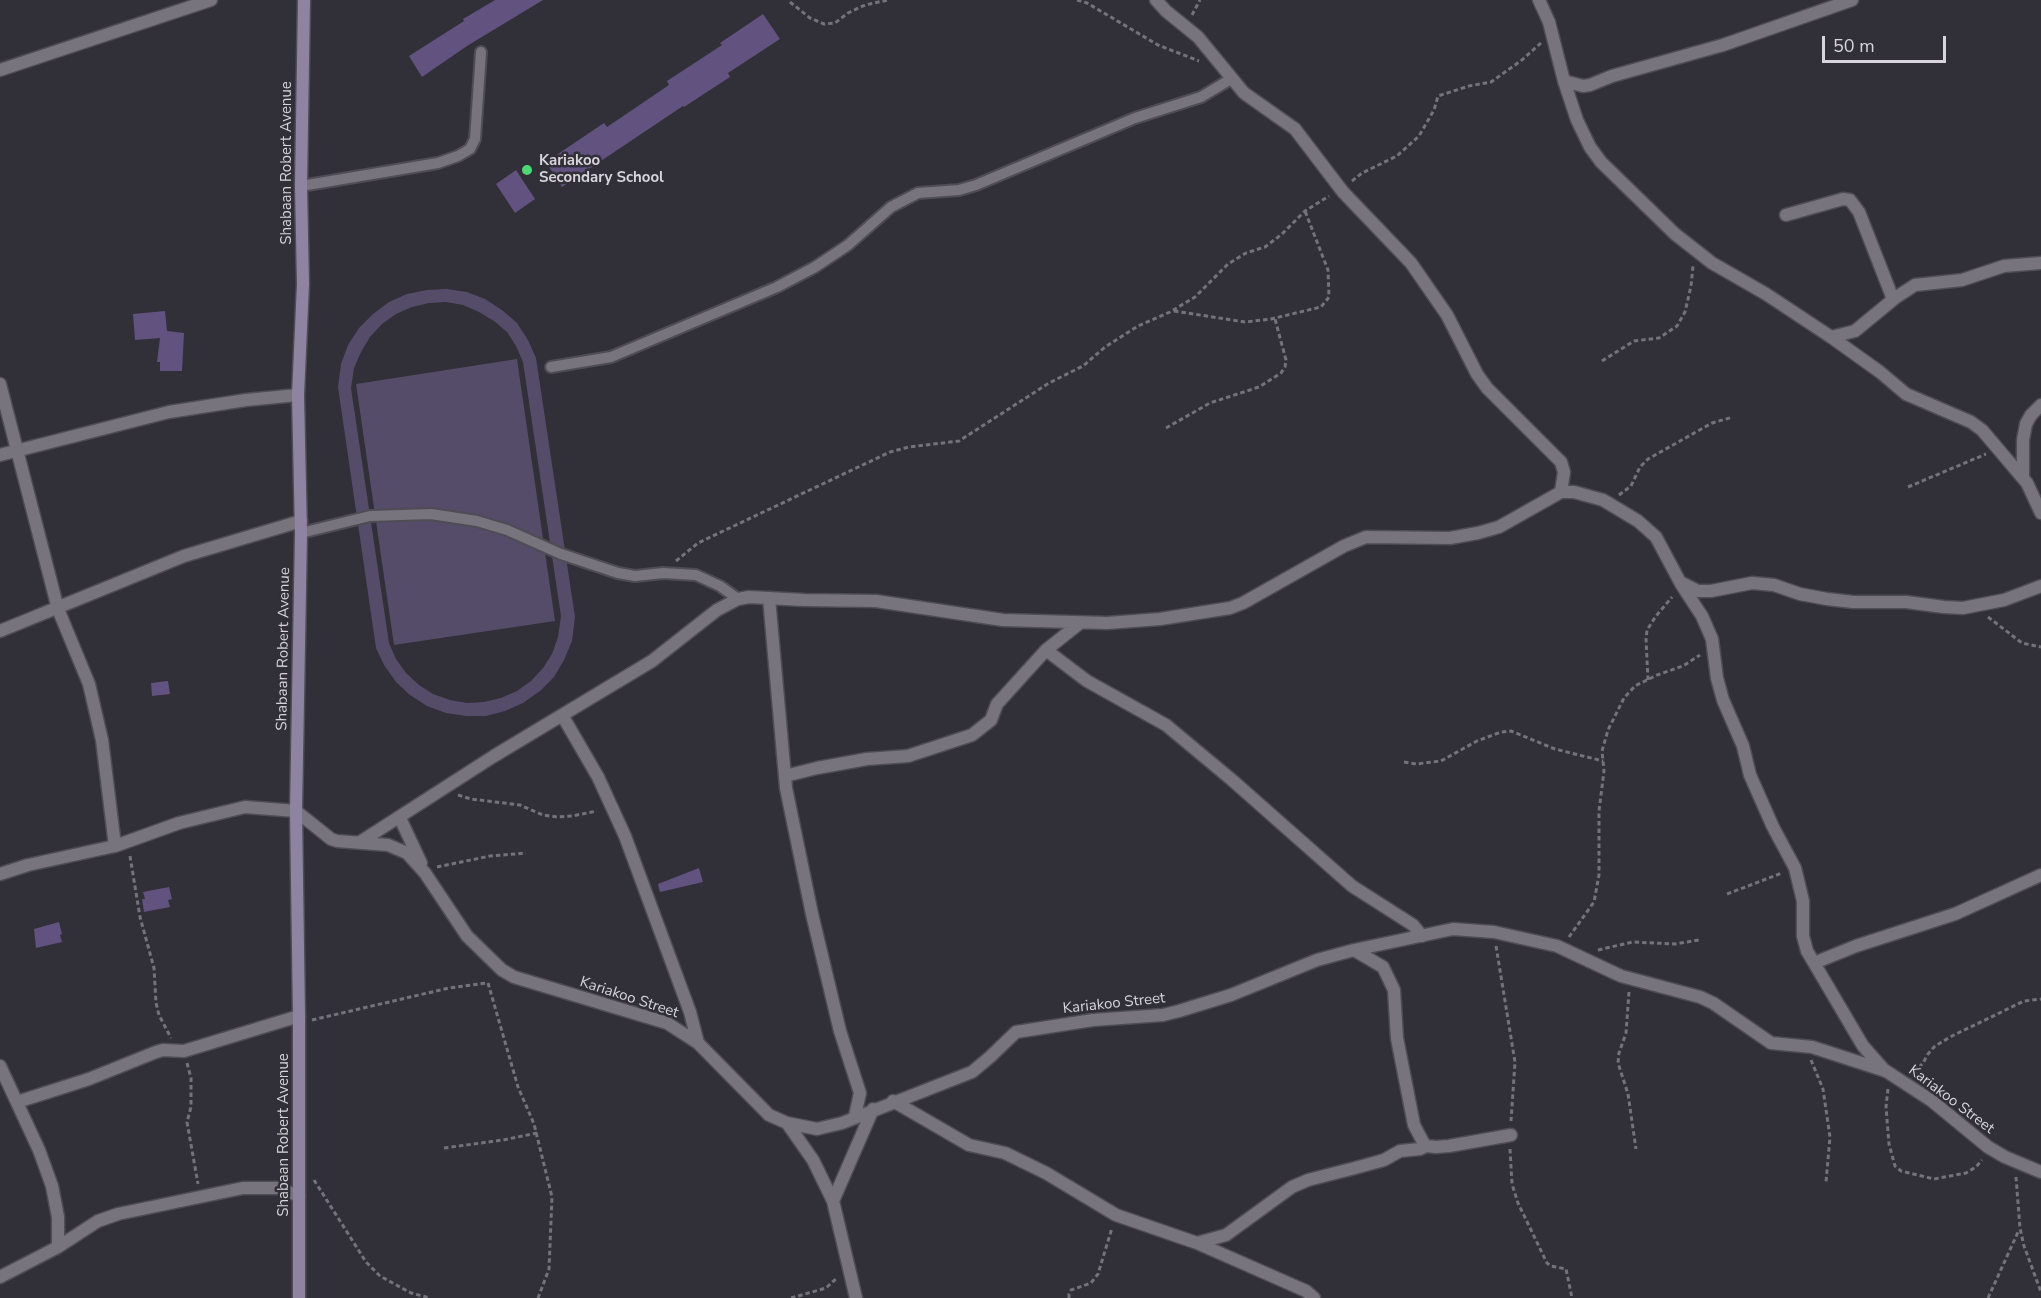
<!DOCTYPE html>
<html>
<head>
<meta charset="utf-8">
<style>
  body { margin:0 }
  #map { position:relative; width:2041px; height:1298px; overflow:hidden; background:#312f37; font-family:"Nunito Sans",sans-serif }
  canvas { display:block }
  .scale { position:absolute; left:1822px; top:36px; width:124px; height:27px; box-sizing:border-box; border:3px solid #d7d5db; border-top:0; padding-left:8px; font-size:18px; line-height:21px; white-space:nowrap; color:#d7d5db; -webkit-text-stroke:4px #312f37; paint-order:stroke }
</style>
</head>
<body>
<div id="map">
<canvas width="2041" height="1298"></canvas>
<div class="scale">50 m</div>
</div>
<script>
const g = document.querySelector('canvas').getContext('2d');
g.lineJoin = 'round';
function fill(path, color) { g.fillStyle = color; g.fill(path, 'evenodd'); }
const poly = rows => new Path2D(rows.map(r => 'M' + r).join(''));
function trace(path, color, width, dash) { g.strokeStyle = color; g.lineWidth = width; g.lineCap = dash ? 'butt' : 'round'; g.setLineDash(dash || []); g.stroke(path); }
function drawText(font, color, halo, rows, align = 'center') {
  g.font = font + ' "Nunito Sans",sans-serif'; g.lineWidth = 5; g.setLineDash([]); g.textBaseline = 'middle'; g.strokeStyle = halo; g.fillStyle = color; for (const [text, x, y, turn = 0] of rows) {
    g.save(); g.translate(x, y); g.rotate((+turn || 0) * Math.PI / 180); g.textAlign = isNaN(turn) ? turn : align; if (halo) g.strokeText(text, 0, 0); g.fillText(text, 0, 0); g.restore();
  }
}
const green = poly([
  [447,289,467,292,485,299,502,310,517,323,528,340,536,358,575,617,572,641,564,660,554,677,540,691,523,703,505,711,486,716,466,716,446,713,427,706,410,695,396,682,384,665,376,648,338,387,341,364,348,345,359,328,373,314,389,302,407,294,427,290],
  [446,302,463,305,479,312,494,321,507,332,516,346,523,362,561,616,558,637,552,654,543,668,531,681,517,691,501,698,484,702,467,703,450,700,433,694,419,685,406,673,396,659,389,643,351,388,354,368,361,352,370,337,382,324,396,314,412,307,429,303],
  [517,359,555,621,394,645,356,384]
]);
const building = poly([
  [495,0,543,0,467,46,422,77,409,56,464,21,463,19],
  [763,14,780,39,728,73,730,77,684,107,683,106,562,187,546,162,604,123,607,127,669,85,667,81,722,45,720,43],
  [516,170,535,199,515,213,496,184],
  [165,311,167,331,184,333,182,371,160,371,160,362,157,362,160,338,135,340,133,314],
  [168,681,170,694,152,696,151,683],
  [699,868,703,882,660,892,658,884],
  [169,887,172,899,168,900,170,907,144,912,142,899,145,899,143,892],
  [59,922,62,934,60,935,62,942,36,948,34,929]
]);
const path = poly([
  [1077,0,1087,3,1158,45,1199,61],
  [790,2,810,18,824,24,835,23,848,13,865,5,888,0],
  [1192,15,1200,0],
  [1352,181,1362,173,1397,156,1419,136,1434,110,1438,96,1469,86,1491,82,1522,60,1541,43],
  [1174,311,1245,322,1271,319,1321,307,1329,297,1328,270,1305,211],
  [1602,361,1634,341,1659,338,1677,326,1685,312,1691,286,1693,266],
  [1166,428,1210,403,1259,387,1281,373,1285,367,1286,360,1275,319],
  [1908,487,1986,454],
  [1619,495,1631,486,1640,467,1648,459,1712,423,1733,417],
  [676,561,698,543,890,452,909,447,959,441,1049,383,1083,366,1105,347,1138,326,1170,312,1195,297,1228,264,1246,253,1265,247,1282,234,1305,211,1329,196],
  [1988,617,2022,643,2041,647],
  [1648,680,1646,639,1647,630,1656,616,1672,597],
  [1404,762,1416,764,1441,761,1477,741,1501,732,1511,731,1555,749,1603,761],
  [458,795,471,799,520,805,543,815,557,817,572,816,597,811],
  [130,856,140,917,154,968,156,1003,159,1015,171,1038],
  [437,867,490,856,526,853],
  [1727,894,1782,873],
  [1569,937,1594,902,1599,875,1599,811,1604,771,1602,751,1608,730,1624,698,1635,686,1657,675,1683,666,1700,655],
  [1496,946,1515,1062,1511,1121],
  [1598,950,1633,942,1675,944,1699,940],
  [488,983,518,1087,534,1124,552,1197,549,1269,538,1298],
  [1629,992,1626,1033,1619,1053,1618,1063,1628,1094,1636,1149],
  [312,1020,449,988,487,983],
  [1811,1060,1823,1089,1830,1137,1826,1182],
  [187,1063,191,1078,191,1107,187,1122,198,1184],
  [1914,1073,1923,1063,1928,1054,1935,1046,1952,1036,2024,1001,2041,999],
  [1888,1089,1886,1107,1889,1144,1895,1166,1901,1171,1934,1179,1966,1173,1976,1167,1982,1160],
  [444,1148,503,1140,537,1133],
  [1510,1149,1512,1184,1518,1203,1547,1263,1551,1266,1566,1269,1572,1298],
  [2016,1177,2020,1228,2024,1246,2041,1292],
  [314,1180,366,1262,380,1276,411,1293,430,1298],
  [791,1298,826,1288,837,1278],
  [1069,1298,1069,1294,1071,1290,1091,1283,1098,1274,1112,1228],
  [1988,1298,2019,1230]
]);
const lane = poly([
  [301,186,438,163,458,156,470,149,475,139,481,52],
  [551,367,611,357,777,287,815,267,848,245,891,207,918,193,959,190,976,185,1135,118,1201,97,1231,79],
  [301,533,370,516,431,514,477,521,507,530,561,554,618,573,635,576,663,573,696,575,720,586,738,599]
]);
const street = poly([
  [1156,0,1166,11,1198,37,1244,93,1295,129,1343,192,1411,263,1447,315,1477,374,1487,388,1561,462,1564,472,1561,492],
  [1539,0,1549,22,1564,81,1577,120,1590,147,1601,162,1675,234,1712,263,1766,294,1831,337,1880,372,1906,394,1971,422,1982,430,2027,483,2041,513],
  [0,70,211,0],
  [1564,81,1583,86,1590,85,1612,76,1723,45,1852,0],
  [1786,215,1843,199,1850,200,1859,212,1893,299],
  [1831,337,1855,331,1895,298,1915,285,1962,280,2004,266,2041,263],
  [0,384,58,609,89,684,102,740,115,846],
  [0,455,169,412,246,400,298,395],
  [2023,477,2023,440,2026,424,2031,415,2041,405],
  [1681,584,1702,616,1712,639,1717,678,1723,700,1743,746,1750,775,1773,827,1795,868,1803,901,1803,936,1807,951,1863,1046,1885,1071],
  [769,598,786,788,812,914,840,1031,860,1093,855,1116],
  [0,631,184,556,301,521],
  [1046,650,1087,681,1166,725,1232,780,1352,886,1413,925,1422,936],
  [562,715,598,777,625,836,690,1012,698,1043],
  [785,776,817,768,867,759,908,756,972,735,991,720,997,704,1046,650,1080,623],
  [400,818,421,863],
  [360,842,494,756,652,661,717,610,738,599,749,597,804,600,876,601,1003,620,1107,623,1160,619,1230,608,1243,603,1344,546,1366,537,1450,538,1478,533,1499,527,1561,492,1574,492,1603,500,1638,521,1656,537,1680,582,1698,591,1711,591,1752,583,1774,585,1800,594,1827,599,1853,602,1906,602,1944,607,1963,608,2004,600,2041,586],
  [0,874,28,865,115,846,179,823,245,807,296,811,331,839,337,841,388,845,407,853,425,873,467,936,502,970,514,977,667,1023,698,1043,769,1115,787,1123,817,1129,842,1123,972,1072,990,1057,1016,1032,1093,1020,1163,1015,1179,1011,1231,995,1317,960,1354,950,1453,929,1494,932,1557,946,1621,976,1700,997,1713,1003,1771,1043,1812,1047,1886,1071,1932,1101,1988,1147,2005,1157,2041,1172],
  [1354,950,1383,967,1394,990,1397,1038,1414,1125,1423,1142,1426,1146,1436,1147,1449,1146,1511,1135],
  [1814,963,1856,946,1955,914,2041,875],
  [0,1066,39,1150,52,1186,58,1217,58,1247],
  [893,1101,969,1145,1005,1153,1046,1173,1116,1215,1197,1243,1306,1291,1314,1298],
  [17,1102,89,1079,156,1052,163,1050,184,1051,299,1016],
  [787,1123,813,1160,833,1201,856,1298],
  [833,1201,873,1109],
  [1197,1243,1226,1235,1292,1187,1308,1180,1355,1168,1384,1160,1400,1151,1420,1149,1426,1146],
  [0,1277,58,1247,98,1221,118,1214,243,1188,278,1188,299,1196]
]);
const secondary = poly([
  [299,1298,299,1016,296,811,301,533,298,395,303,284,301,186,304,0]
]);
const markers = [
  [527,170,6,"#4fd675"]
];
const poiNames = [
  ["Kariakoo",539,161],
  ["Secondary School",539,178]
];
const streetNames = [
  ["Shabaan Robert Avenue",287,163,-90],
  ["Shabaan Robert Avenue",284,649,-89],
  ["Kariakoo Street",629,998,18],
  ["Kariakoo Street",1114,1004,-6],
  ["Kariakoo Street",1951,1100,37],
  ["Shabaan Robert Avenue",284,1135,-90]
];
fill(green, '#554c69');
fill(building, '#62527f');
trace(lane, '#4e4c54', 14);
trace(street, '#4e4c54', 15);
trace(secondary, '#4e4c54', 15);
trace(path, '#74727a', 3, [4.5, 3]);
trace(lane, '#77747e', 10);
trace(street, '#77747e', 12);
trace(secondary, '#8e84a2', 12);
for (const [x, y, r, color] of markers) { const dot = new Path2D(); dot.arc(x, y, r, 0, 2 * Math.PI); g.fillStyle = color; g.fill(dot); trace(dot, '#312f37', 2); }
drawText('bold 15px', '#d7d5db', '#312f37', poiNames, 'left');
drawText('15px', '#d7d5db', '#312f37', streetNames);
</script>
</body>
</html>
